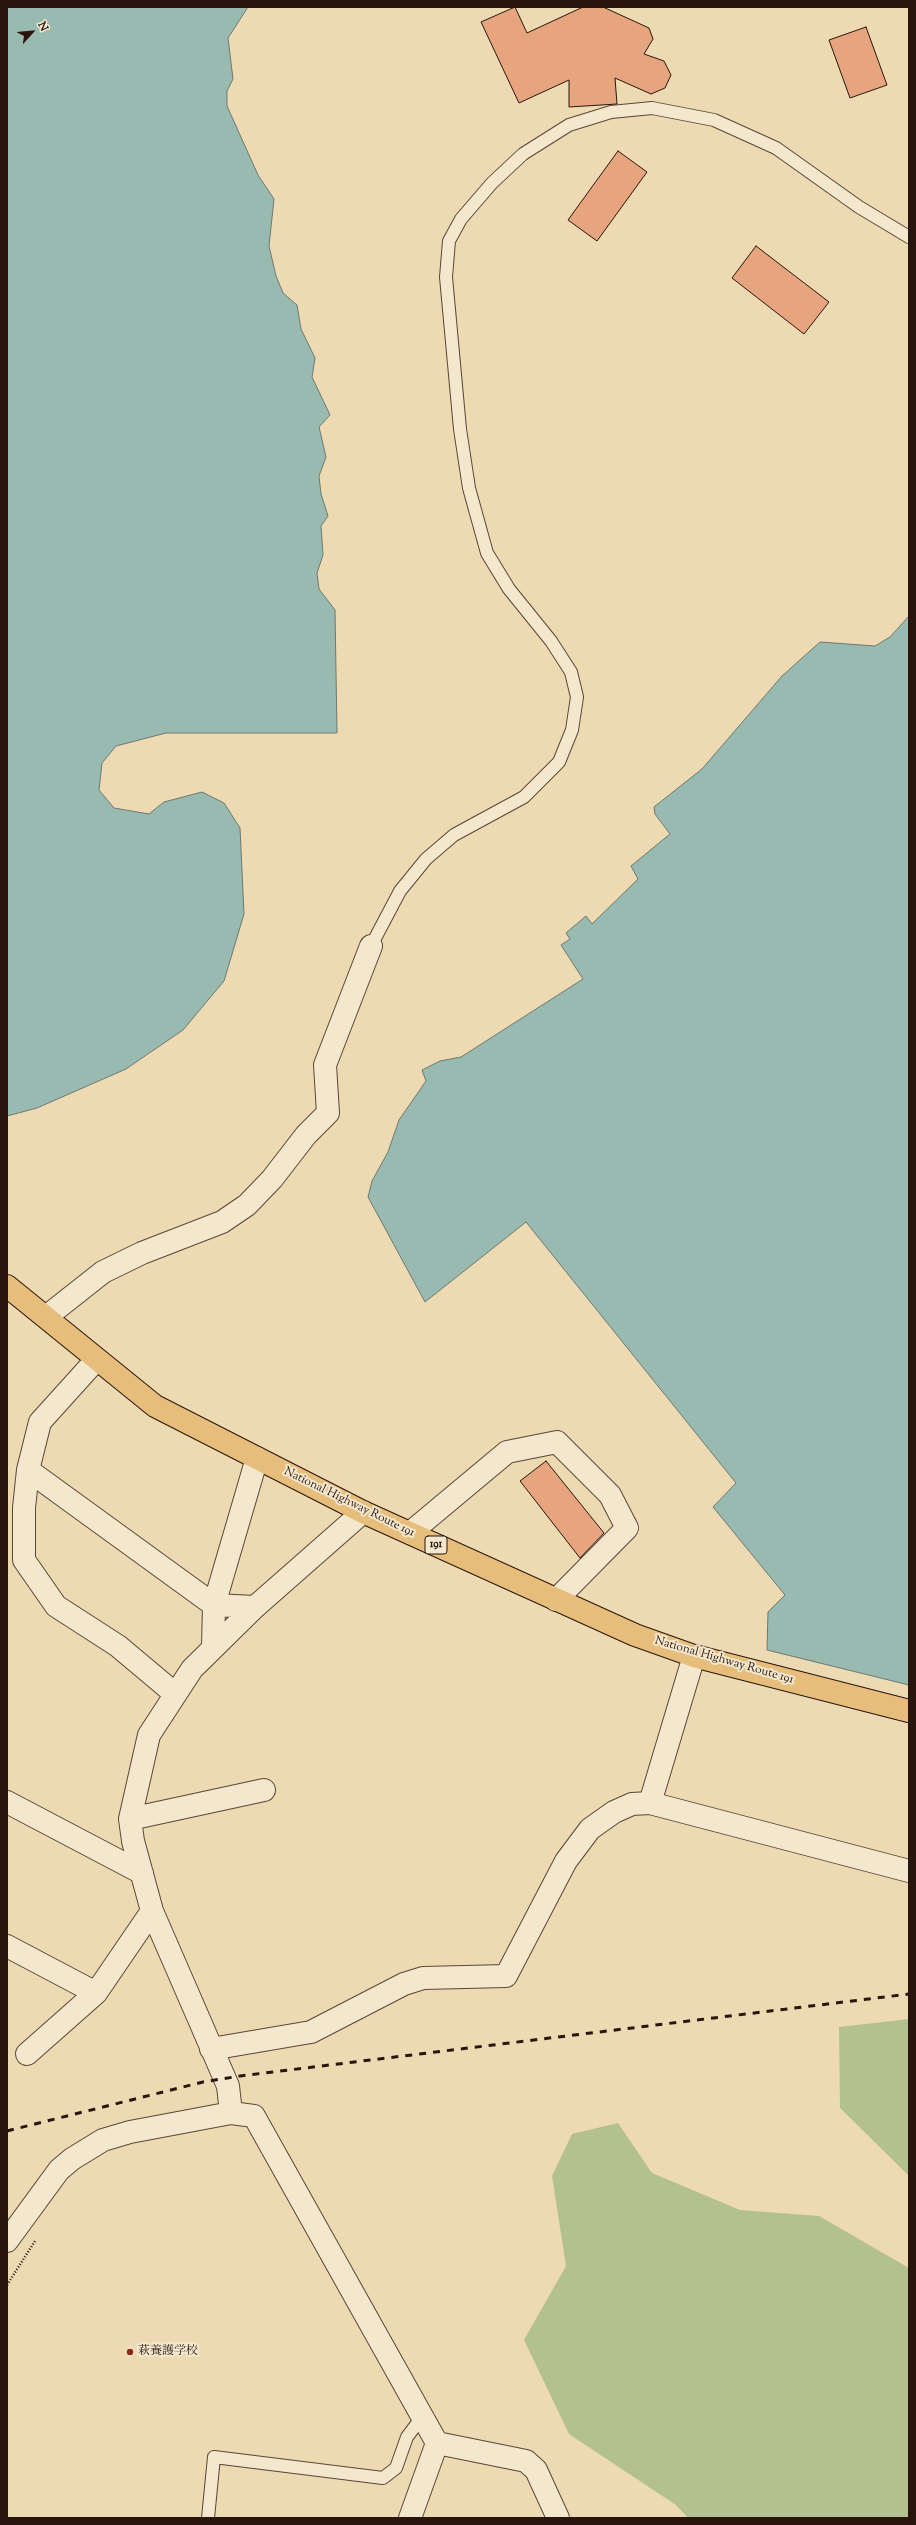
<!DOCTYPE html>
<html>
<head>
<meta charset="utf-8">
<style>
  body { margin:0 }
  #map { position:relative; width:916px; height:2525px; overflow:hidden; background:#eddab3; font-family:"Sorts Mill Goudy",serif }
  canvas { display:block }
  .frame { position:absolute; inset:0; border:8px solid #29150d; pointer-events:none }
  .north { position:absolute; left:12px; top:12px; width:40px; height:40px; -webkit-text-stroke:3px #f3e7ce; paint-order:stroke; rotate:63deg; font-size:11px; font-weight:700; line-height:16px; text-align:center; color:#29150d }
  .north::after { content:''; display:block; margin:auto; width:14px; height:18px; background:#29150d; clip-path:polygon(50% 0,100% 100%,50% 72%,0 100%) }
</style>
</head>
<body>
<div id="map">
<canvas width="916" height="2525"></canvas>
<div class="frame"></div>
<div class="north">N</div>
</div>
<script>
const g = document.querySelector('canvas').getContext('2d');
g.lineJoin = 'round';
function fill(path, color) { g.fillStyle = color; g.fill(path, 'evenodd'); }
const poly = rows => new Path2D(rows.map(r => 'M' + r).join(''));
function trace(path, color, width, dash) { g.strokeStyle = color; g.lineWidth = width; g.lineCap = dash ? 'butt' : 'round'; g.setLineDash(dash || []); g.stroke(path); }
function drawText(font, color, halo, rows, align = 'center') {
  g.font = font + ' "Sorts Mill Goudy","Noto Serif JP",serif'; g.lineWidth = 4; g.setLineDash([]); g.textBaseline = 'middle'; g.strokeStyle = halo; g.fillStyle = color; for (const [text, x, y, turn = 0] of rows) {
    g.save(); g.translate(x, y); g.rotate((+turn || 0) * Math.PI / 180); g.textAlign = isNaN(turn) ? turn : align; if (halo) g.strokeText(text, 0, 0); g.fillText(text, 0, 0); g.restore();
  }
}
const green = poly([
  [909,2019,909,2176,840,2108,839,2027],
  [618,2123,652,2173,740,2210,819,2216,909,2268,909,2518,688,2518,676,2505,569,2434,524,2340,566,2266,552,2176,572,2134]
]);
const water = poly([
  [7,7,248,7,228,38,233,79,227,91,227,106,258,175,274,199,269,246,276,276,283,293,297,305,301,329,315,358,312,377,330,415,319,427,326,457,319,476,321,494,328,516,321,526,323,555,317,573,319,589,335,610,337,733,166,733,116,746,102,763,99,790,114,808,149,814,164,802,202,792,224,803,240,828,244,914,224,981,183,1030,126,1069,37,1108,7,1116,7,7],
  [909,616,909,1685,767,1650,768,1612,785,1595,713,1507,736,1483,526,1222,425,1302,368,1197,372,1181,388,1152,399,1120,426,1081,422,1070,440,1061,461,1057,583,979,561,945,570,939,566,933,586,916,592,924,638,879,631,866,670,834,655,814,654,807,702,769,782,676,820,642,875,646,890,637,909,616]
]);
const building = poly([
  [515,7,527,33,583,7,603,7,649,28,653,39,644,54,664,61,671,75,665,88,651,94,615,78,617,104,569,107,569,80,519,103,481,22,515,7],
  [866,27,887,85,850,98,829,40,866,27],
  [618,151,647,172,597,241,568,220,618,151],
  [756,246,829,302,804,334,732,278,756,246],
  [546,1461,604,1533,580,1558,520,1481,546,1461]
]);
const path = poly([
  [7,2285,35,2241]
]);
const lane = poly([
  [371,946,400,891,426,859,454,835,524,797,559,762,572,730,577,697,571,672,551,641,509,589,487,553,469,488,460,429,446,277,449,241,461,219,492,183,523,154,569,125,611,112,652,108,714,120,776,148,859,207,909,237],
  [208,2518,214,2457,383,2478,396,2468,407,2437,422,2417]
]);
const street = poly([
  [46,1317,103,1272,142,1253,222,1222,247,1205,272,1179,306,1135,328,1113,325,1065,371,946],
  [96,1360,40,1422,28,1470,24,1508,24,1560,56,1606,118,1646,174,1693],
  [28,1470,214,1605,213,1647],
  [410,1533,507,1452,557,1442,610,1495,627,1528,556,1600],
  [255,1607,214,1605,257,1458],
  [7,1802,142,1873],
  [650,1803,909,1871],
  [130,1819,264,1790],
  [7,1946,96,1993,152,1911],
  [211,2049,311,2032,404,1984,423,1978,506,1976,566,1861,590,1829,614,1812,632,1804,650,1803,694,1656],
  [27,2054,96,1993],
  [231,2113,228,2086,152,1911,133,1841,130,1819,149,1735,192,1669,255,1607,363,1512],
  [7,2241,59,2170,72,2159,103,2140,130,2132,231,2113,254,2116,437,2443,526,2461,536,2470,558,2518],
  [410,2518,437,2443]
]);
const highway = poly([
  [7,1286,155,1406,363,1512,635,1635,694,1656,909,1711]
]);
const rail = poly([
  [7,2131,203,2082,240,2076,909,1994]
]);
const markers = [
  [130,2352,4,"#8f2418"]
];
const shields = [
  [436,1545,22]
];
const shieldNames = [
  ["191",436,1545]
];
const streetNames = [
  ["National Highway Route 191",349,1503,26],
  ["National Highway Route 191",724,1661,16]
];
const poiNames = [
  ["萩養護学校",138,2352]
];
fill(green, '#b3c190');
fill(water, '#99bab1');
trace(water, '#6c786f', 1);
fill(building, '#e6a57f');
trace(building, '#29150d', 1);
trace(lane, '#5a4636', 14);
trace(street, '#5a4636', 24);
trace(highway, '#29150d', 24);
trace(path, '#29150d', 2.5, [1, 2]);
trace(lane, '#f3e7ce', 12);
trace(street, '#f3e7ce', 22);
trace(highway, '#e6bd7a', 22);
trace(rail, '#29150d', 3, [7, 7]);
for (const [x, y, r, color] of markers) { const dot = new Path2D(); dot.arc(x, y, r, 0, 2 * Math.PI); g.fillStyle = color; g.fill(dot); trace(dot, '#f3e7ce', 1.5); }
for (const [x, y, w] of shields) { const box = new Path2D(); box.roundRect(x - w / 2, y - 9, w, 18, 3); g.fillStyle = '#f3e7ce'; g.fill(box); trace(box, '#29150d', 1); }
drawText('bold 11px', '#29150d', null, shieldNames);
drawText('12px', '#29150d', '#f3e7ce', streetNames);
drawText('12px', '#29150d', '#f3e7ce', poiNames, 'left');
</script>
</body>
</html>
